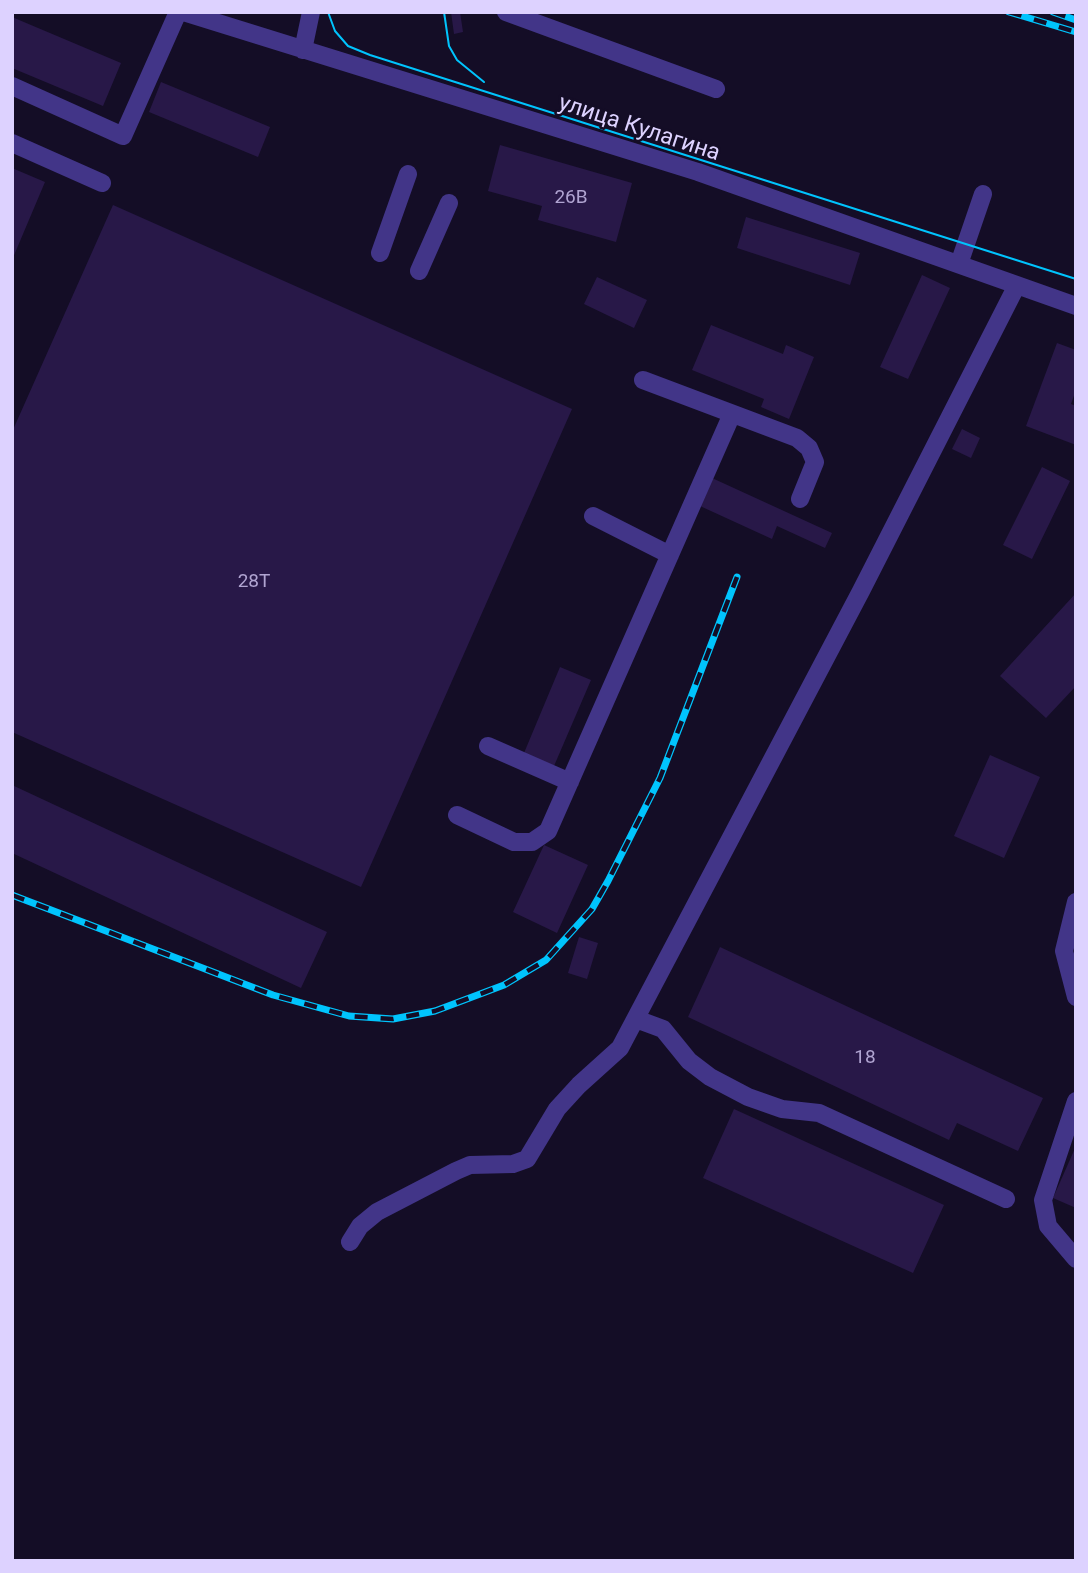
<!DOCTYPE html>
<html>
<head>
<meta charset="utf-8">
<style>
  body { margin:0 }
  #map { position:relative; width:1088px; height:1573px; overflow:hidden; background:#140d26; font-family:Roboto,sans-serif }
  canvas { display:block }
  .frame { position:absolute; inset:0; border:14px solid #ddd2ff; pointer-events:none }
</style>
</head>
<body>
<div id="map">
<canvas width="1088" height="1573"></canvas>
<div class="frame"></div>
</div>
<script>
const g = document.querySelector('canvas').getContext('2d');
g.lineJoin = 'round';
function fill(path, color) { g.fillStyle = color; g.fill(path, 'evenodd'); }
const poly = rows => new Path2D(rows.map(r => 'M' + r).join(''));
function trace(path, color, width, dash) { g.strokeStyle = color; g.lineWidth = width; g.lineCap = dash ? 'butt' : 'round'; g.setLineDash(dash || []); g.stroke(path); }
function drawText(font, color, halo, rows, align = 'center') {
  g.font = font + ' Roboto,sans-serif'; g.lineWidth = 5; g.setLineDash([]); g.textBaseline = 'middle'; g.strokeStyle = halo; g.fillStyle = color; for (const [text, x, y, turn = 0] of rows) {
    g.save(); g.translate(x, y); g.rotate((+turn || 0) * Math.PI / 180); g.textAlign = isNaN(turn) ? turn : align; if (halo) g.strokeText(text, 0, 0); g.fillText(text, 0, 0); g.restore();
  }
}
const building = poly([
  [451,12,460,12,463,32,454,34],
  [12,17,121,63,103,106,12,68],
  [161,82,270,127,258,157,149,112],
  [500,145,632,183,616,242,538,220,542,206,488,191],
  [12,168,45,182,12,260],
  [113,205,572,409,361,887,12,732,12,432],
  [746,217,860,253,850,285,737,248],
  [922,275,950,288,908,379,880,367],
  [597,277,647,300,634,328,584,304],
  [711,325,783,354,786,345,814,357,789,419,761,407,764,399,692,370],
  [1057,343,1076,350,1076,390,1071,404,1076,406,1076,445,1026,426],
  [962,429,980,438,971,458,952,449],
  [1042,467,1070,481,1032,559,1003,545],
  [712,478,832,533,825,548,777,526,772,539,700,506],
  [1076,593,1076,686,1046,718,1000,676],
  [560,667,591,680,554,766,524,753],
  [990,755,1040,777,1004,858,954,836],
  [12,785,327,932,301,988,12,853],
  [544,845,588,865,557,933,513,912],
  [579,937,598,943,587,979,568,973],
  [720,947,1043,1098,1018,1151,957,1123,949,1140,688,1017],
  [734,1109,944,1205,913,1273,703,1178],
  [1076,1146,1076,1208,1053,1198]
]);
const minor = poly([
  [183,12,698,172,1076,306],
  [506,12,716,89],
  [303,50,311,12],
  [12,86,123,136,178,12],
  [12,143,102,183],
  [380,253,408,174],
  [959,264,983,194],
  [419,271,449,203],
  [643,380,797,438,809,448,815,462,800,499],
  [593,516,670,555],
  [488,746,570,782],
  [457,815,514,842,532,842,548,831,732,414],
  [1076,902,1064,951,1076,997],
  [636,1019,663,1029,689,1061,710,1077,748,1097,782,1109,819,1113,1006,1199],
  [1076,1101,1043,1200,1048,1226,1076,1259],
  [350,1242,360,1226,377,1212,456,1171,470,1165,513,1164,527,1159,557,1109,579,1085,620,1048,861,591,1017,285]
]);
const tram = poly([
  [328,12,335,31,348,46,370,55,1076,279],
  [444,12,449,46,457,60,484,82]
]);
const rail = poly([
  [1009,12,1076,32],
  [1053,12,1076,20],
  [12,895,273,995,349,1016,393,1019,435,1011,504,985,546,960,592,909,608,881,660,778,737,577]
]);
const numberNames = [
  ["26В",571,198],
  ["28Т",254,582],
  ["18",865,1058]
];
const streetNames = [
  ["улица Кулагина",639,129,18]
];
fill(building, '#281848');
trace(minor, '#423588', 18);
trace(tram, '#00c4fd', 2);
trace(rail, '#00c4fd', 7);
trace(rail, '#140d26', 4.5, [13]);
drawText('19px', '#b0a4d1', null, numberNames);
drawText('23px', '#ddd2ff', '#140d26', streetNames);
</script>
</body>
</html>
